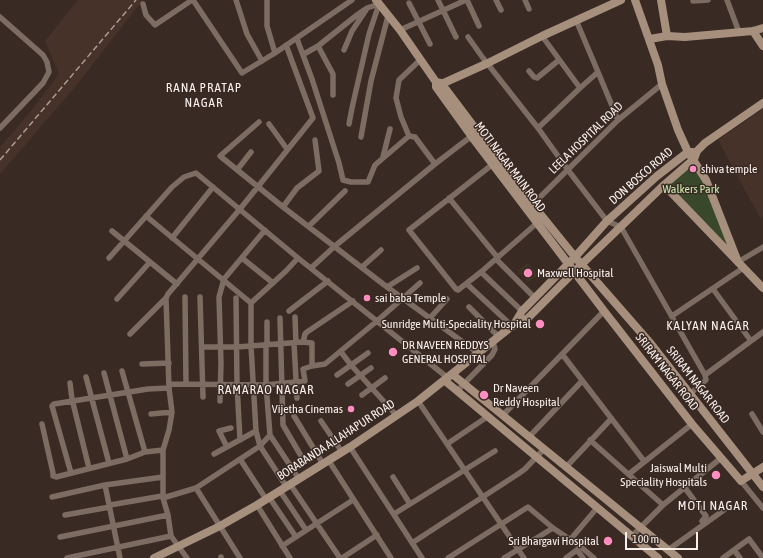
<!DOCTYPE html>
<html>
<head>
<meta charset="utf-8">
<style>
  body { margin:0 }
  #map { position:relative; width:763px; height:558px; overflow:hidden; background:#392a24; font-family:"Asap Condensed",sans-serif }
  canvas { display:block }
  .scale { position:absolute; left:625px; top:532px; width:73px; height:18px; box-sizing:border-box; border:2px solid #f9efeb; border-top:0; padding-left:5px; font-size:12px; line-height:14px; white-space:nowrap; color:#f9efeb; -webkit-text-stroke:3px #392a24; paint-order:stroke }
</style>
</head>
<body>
<div id="map">
<canvas width="763" height="558"></canvas>
<div class="scale">100 m</div>
</div>
<script>
const g = document.querySelector('canvas').getContext('2d');
g.lineJoin = 'round';
function fill(path, color) { g.fillStyle = color; g.fill(path, 'evenodd'); }
const poly = rows => new Path2D(rows.map(r => 'M' + r).join(''));
function trace(path, color, width, dash) { g.strokeStyle = color; g.lineWidth = width; g.lineCap = dash ? 'butt' : 'round'; g.setLineDash(dash || []); g.stroke(path); }
function drawText(font, color, halo, rows, align = 'center') {
  g.font = font + ' "Asap Condensed",sans-serif'; g.lineWidth = 3; g.setLineDash([]); g.textBaseline = 'middle'; g.strokeStyle = halo; g.fillStyle = color; for (const [text, x, y, turn = 0] of rows) {
    g.save(); g.translate(x, y); g.rotate((+turn || 0) * Math.PI / 180); g.textAlign = isNaN(turn) ? turn : align; if (halo) g.strokeText(text, 0, 0); g.fillText(text, 0, 0); g.restore();
  }
}
const built = poly([
  [78,0,143,0,75,87,0,174,0,147,30,112,59,74,45,41],
  [763,109,763,216,760,218,718,140]
]);
const medical = poly([
  [527,263,539,275,528,282,517,271]
]);
const green = poly([
  [693,164,704,183,730,249,669,185]
]);
const street = poly([
  [193,0,242,73,275,53],
  [236,0,247,34,262,61],
  [267,0,267,26,275,53,352,0],
  [438,0,456,37],
  [467,0,479,26],
  [496,0,501,10],
  [525,0,529,9],
  [727,0,739,32],
  [693,1,708,0],
  [409,3,430,44],
  [143,4,146,15,155,25,192,0],
  [0,17,43,55,47,62,49,72,43,83,0,128],
  [576,20,598,72],
  [400,30,466,0],
  [468,37,483,58,538,128,568,170,607,221,621,227,705,375,763,332],
  [297,39,312,79,339,163,343,180,351,182,368,182,375,165,409,136,415,137,435,164],
  [318,46,357,15,367,8,379,4],
  [344,50,352,31,366,10],
  [304,54,318,46,333,74,333,95],
  [529,71,534,77,537,78,559,60],
  [580,88,598,72,618,120],
  [259,122,220,156,283,207,387,287,478,353],
  [269,124,287,149],
  [349,124,352,108,369,34,379,4],
  [538,128,580,88,542,36],
  [409,136,401,117,396,98,399,80,420,60],
  [361,137,371,81,388,16],
  [383,157,390,129],
  [493,164,409,230,456,289,458,290,481,272,537,223],
  [237,170,251,152],
  [449,198,498,258],
  [283,207,297,188,319,171,315,140],
  [530,207,618,120,662,84],
  [146,216,251,303],
  [309,226,345,191],
  [112,231,177,284],
  [172,238,213,187],
  [109,258,172,187,184,177,196,173,298,258,448,378],
  [242,258,273,283],
  [496,259,535,298],
  [738,262,763,247],
  [362,267,381,250],
  [311,268,335,246,435,164,473,135],
  [481,272,522,311],
  [467,284,512,326],
  [387,287,417,268],
  [713,289,751,341],
  [185,297,186,384],
  [200,297,203,397],
  [166,298,169,388,172,412,169,430,163,450,163,498,168,515,171,536,187,558],
  [236,298,237,385,240,440],
  [117,299,150,262],
  [469,307,499,337],
  [289,311,328,281],
  [672,316,743,268],
  [295,317,296,343],
  [280,318,283,425,304,461],
  [430,318,447,299],
  [267,322,267,345],
  [130,334,166,298,168,294,240,209,313,118,286,45],
  [303,342,305,334,307,332,353,301],
  [294,343,297,398],
  [202,347,237,347,303,342,312,343,312,366,325,364,377,321,420,283],
  [341,352,351,365,396,415],
  [562,354,644,461],
  [142,364,169,363],
  [122,371,145,452],
  [104,373,127,459],
  [337,375,368,353],
  [86,377,109,463],
  [70,383,72,399,89,468],
  [169,384,266,385,305,381,303,369,312,366],
  [348,384,371,368],
  [457,391,492,355,495,349,493,342],
  [690,394,706,380,705,375],
  [362,395,385,378],
  [220,401,221,363,219,297,224,279,265,230],
  [418,401,524,558],
  [151,414,172,412],
  [752,414,763,432],
  [503,415,604,311],
  [294,416,323,464],
  [321,421,342,452],
  [42,424,53,473,53,476,56,477,127,459,145,452,163,450],
  [270,435,299,479],
  [529,437,582,381],
  [590,440,663,505],
  [447,444,487,417],
  [227,447,219,431,231,428],
  [350,447,422,558],
  [214,454,256,431],
  [240,459,266,499],
  [329,461,391,558],
  [566,467,611,419],
  [71,473,52,406,54,404,148,389,169,388],
  [629,474,692,424],
  [393,477,410,504],
  [741,481,763,508],
  [290,484,340,558],
  [105,485,120,558],
  [286,486,260,446,256,431,251,346,251,303,286,271,298,258],
  [196,488,240,558],
  [685,488,706,516,702,521],
  [280,491,306,530],
  [52,497,105,485,163,477],
  [269,497,296,537],
  [257,505,290,558],
  [394,514,495,451],
  [65,515,110,507,110,505,162,496,163,498,196,488,260,446,270,435,266,385,266,345],
  [632,536,663,505,721,458],
  [60,537,168,515],
  [570,540,597,508],
  [412,543,518,474,525,469,544,449],
  [282,546,353,500],
  [577,550,583,558],
  [668,550,724,510],
  [734,550,740,558],
  [221,557,221,558],
  [67,558,171,536],
  [342,558,377,535],
  [448,558,528,507,553,528,581,547,594,558],
  [504,558,553,528],
  [566,558,581,547],
  [723,558,749,539,763,558]
]);
const secondary = poly([
  [376,0,400,30,436,82,436,87,472,137,604,311,692,424,741,481,763,467],
  [635,0,658,65,662,84,678,130,688,152,706,180,738,262],
  [661,0,667,36],
  [753,31,763,46],
  [650,39,667,36,685,37,753,31,763,28],
  [436,82,441,83,533,205,575,257,651,344,763,487],
  [437,86,488,63,542,36,621,0],
  [664,185,763,288],
  [513,326,522,311,575,257,607,221,657,176,688,152,693,152],
  [452,374,678,558],
  [444,380,658,558],
  [154,558,220,526,257,505,350,447,418,401,512,326,528,318,582,264,664,185,694,159,697,151,705,143,763,103]
]);
const rail = poly([
  [0,160,136,0]
]);
const markers = [
  [693,169,4,"#fd8ec0"],
  [528,273,5,"#fd8ec0"],
  [367,298,4,"#fd8ec0"],
  [540,324,5,"#fd8ec0"],
  [393,352,5,"#fd8ec0"],
  [484,395,5,"#fd8ec0"],
  [351,409,4,"#fd8ec0"],
  [716,475,5,"#fd8ec0"],
  [608,541,5,"#fd8ec0"]
];
const streetNames = [
  ["LEELA HOSPITAL ROAD",586,138,-44],
  ["MOTI NAGAR MAIN ROAD",510,167,53],
  ["DON BOSCO ROAD",641,176,-41],
  ["SRIRAM NAGAR ROAD",667,372,52],
  ["SRIRAM NAGAR ROAD",698,385,52],
  ["BORABANDA ALLAHAPUR ROAD",336,440,-33]
];
const poiNames = [
  ["shiva temple",701,169],
  ["Maxwell Hospital",537,273],
  ["sai baba Temple",375,298],
  ["Sunridge Multi-Speciality Hospital",531,324,"right"],
  ["DR NAVEEN REDDYS",402,345],
  ["GENERAL HOSPITAL",402,359],
  ["Dr Naveen",493,388],
  ["Reddy Hospital",493,402],
  ["Vijetha Cinemas",343,409,"right"],
  ["Jaiswal Multi",707,468,"right"],
  ["Speciality Hospitals",707,482,"right"],
  ["Sri Bhargavi Hospital",599,541,"right"]
];
const parkNames = [
  ["Walkers Park",691,189]
];
const neighbourhoodNames = [
  ["RANA PRATAP",204,88],
  ["NAGAR",204,103],
  ["KALYAN NAGAR",708,326],
  ["RAMARAO NAGAR",266,390],
  ["MOTI NAGAR",713,506]
];
fill(built, '#473229');
fill(medical, '#3f3324');
fill(green, '#39482b');
trace(street, '#7c6c61', 5.5);
trace(secondary, '#a78f7d', 8);
trace(rail, '#a79b96', 1.5, [6, 3]);
for (const [x, y, r, color] of markers) { const dot = new Path2D(); dot.arc(x, y, r, 0, 2 * Math.PI); g.fillStyle = color; g.fill(dot); trace(dot, '#392a24', 1.5); }
drawText('12px', '#f9efeb', '#392a24', streetNames);
drawText('12px', '#f9efeb', '#392a24', poiNames, 'left');
drawText('12px', '#caeaad', '#392a24', parkNames);
g.letterSpacing = '1px';
drawText('13px', '#f9efeb', '#392a24', neighbourhoodNames);
g.letterSpacing = '0px';
</script>
</body>
</html>
